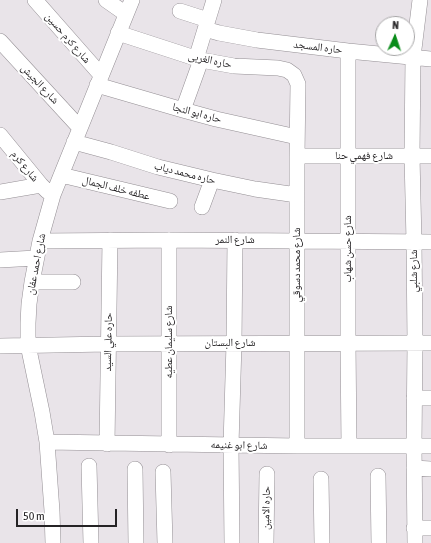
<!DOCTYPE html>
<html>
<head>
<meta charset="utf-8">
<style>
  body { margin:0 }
  #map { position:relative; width:431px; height:543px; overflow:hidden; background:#e9e4e9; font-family:"Asap Condensed",sans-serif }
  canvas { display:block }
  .north { position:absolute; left:375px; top:16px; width:40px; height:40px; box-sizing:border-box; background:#fff; border:1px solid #a8a7a8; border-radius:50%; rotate:3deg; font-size:11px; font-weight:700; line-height:16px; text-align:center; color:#252325 }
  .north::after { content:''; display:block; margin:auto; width:14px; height:18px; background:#098c19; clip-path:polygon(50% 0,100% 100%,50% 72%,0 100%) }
  .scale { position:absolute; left:16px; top:509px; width:101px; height:18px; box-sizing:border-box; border:2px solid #252325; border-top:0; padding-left:5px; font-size:12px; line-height:14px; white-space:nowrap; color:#252325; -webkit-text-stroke:3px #fff; paint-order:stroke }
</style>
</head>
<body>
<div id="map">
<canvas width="431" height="543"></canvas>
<div class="north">N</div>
<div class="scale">50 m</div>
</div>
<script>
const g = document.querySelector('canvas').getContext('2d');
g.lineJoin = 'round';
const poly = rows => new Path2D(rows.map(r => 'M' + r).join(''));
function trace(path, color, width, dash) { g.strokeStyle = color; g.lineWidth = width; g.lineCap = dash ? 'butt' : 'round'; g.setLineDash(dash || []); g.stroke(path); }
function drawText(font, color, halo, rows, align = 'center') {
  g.font = font + ' "Asap Condensed","Noto Naskh Arabic",sans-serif'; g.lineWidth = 4; g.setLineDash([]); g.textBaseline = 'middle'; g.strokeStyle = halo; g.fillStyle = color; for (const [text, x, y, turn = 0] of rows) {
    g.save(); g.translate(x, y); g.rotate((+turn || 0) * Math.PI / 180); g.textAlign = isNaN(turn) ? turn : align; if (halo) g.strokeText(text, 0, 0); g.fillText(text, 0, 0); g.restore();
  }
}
const minor = poly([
  [35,0,101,75],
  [106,0,126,14],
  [180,11,208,20],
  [205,29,219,33,257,40,348,51,431,59],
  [118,33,201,60,234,66,278,68,287,70,294,75,298,84,297,156,297,446],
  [0,41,80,128],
  [348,51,348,343,349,446],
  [196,59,214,0],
  [97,85,183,110,216,119,297,137],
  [183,110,201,60],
  [0,135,41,185,47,191,53,195],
  [74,142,111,152,158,167,212,180,255,189,297,195],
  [297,156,431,156],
  [61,175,170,201],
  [0,192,41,185],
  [202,207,212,180],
  [40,241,169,240,431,242],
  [0,260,36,258],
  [32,282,73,282],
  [0,346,108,344,431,343],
  [414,398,431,398],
  [47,442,297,446,431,446],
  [107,444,110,240],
  [169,445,169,240],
  [89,466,91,543],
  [414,468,431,469],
  [135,469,136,543],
  [163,472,165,543],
  [378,476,379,543],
  [321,479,322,543],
  [414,528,431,528],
  [53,543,52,511,47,442,42,412,28,345,28,323,29,304,32,282,40,241,53,195,132,0],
  [232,543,231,445,234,343,235,240],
  [266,543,267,474],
  [415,543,414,446,415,343,414,242,412,156,413,57,420,0]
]);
const streetNames = [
  ["شارع كرم حسين",68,38,49],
  ["حاره المسجد",318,47,7],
  ["حاره الغربى",210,60,12],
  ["شارع الجيش",40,84,47],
  ["حاره ابو النجا",197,113,15],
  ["شارع فهمي حنا",364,156],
  ["شارع كرم",25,166,51],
  ["حاره محمد دياب",185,173,14],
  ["عطفه خلف الجمال",116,188,14],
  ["شارع النمر",235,240],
  ["شارع حسن شهاب",348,249,-90],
  ["شارع احمد عفان",36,264,-79],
  ["شارع محمد دسوقي",297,265,-90],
  ["شارع شلبي",414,271,-90],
  ["حاره علي السيد",108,342,-89],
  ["شارع سليمان عطيه",169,342,-90],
  ["شارع البستان",230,343],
  ["شارع ابو غنيمه",239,445,1],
  ["حاره الامين",266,508,-89]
];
trace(minor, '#948f94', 16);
trace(minor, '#fff', 15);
drawText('11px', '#252325', '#fff', streetNames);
</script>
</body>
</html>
